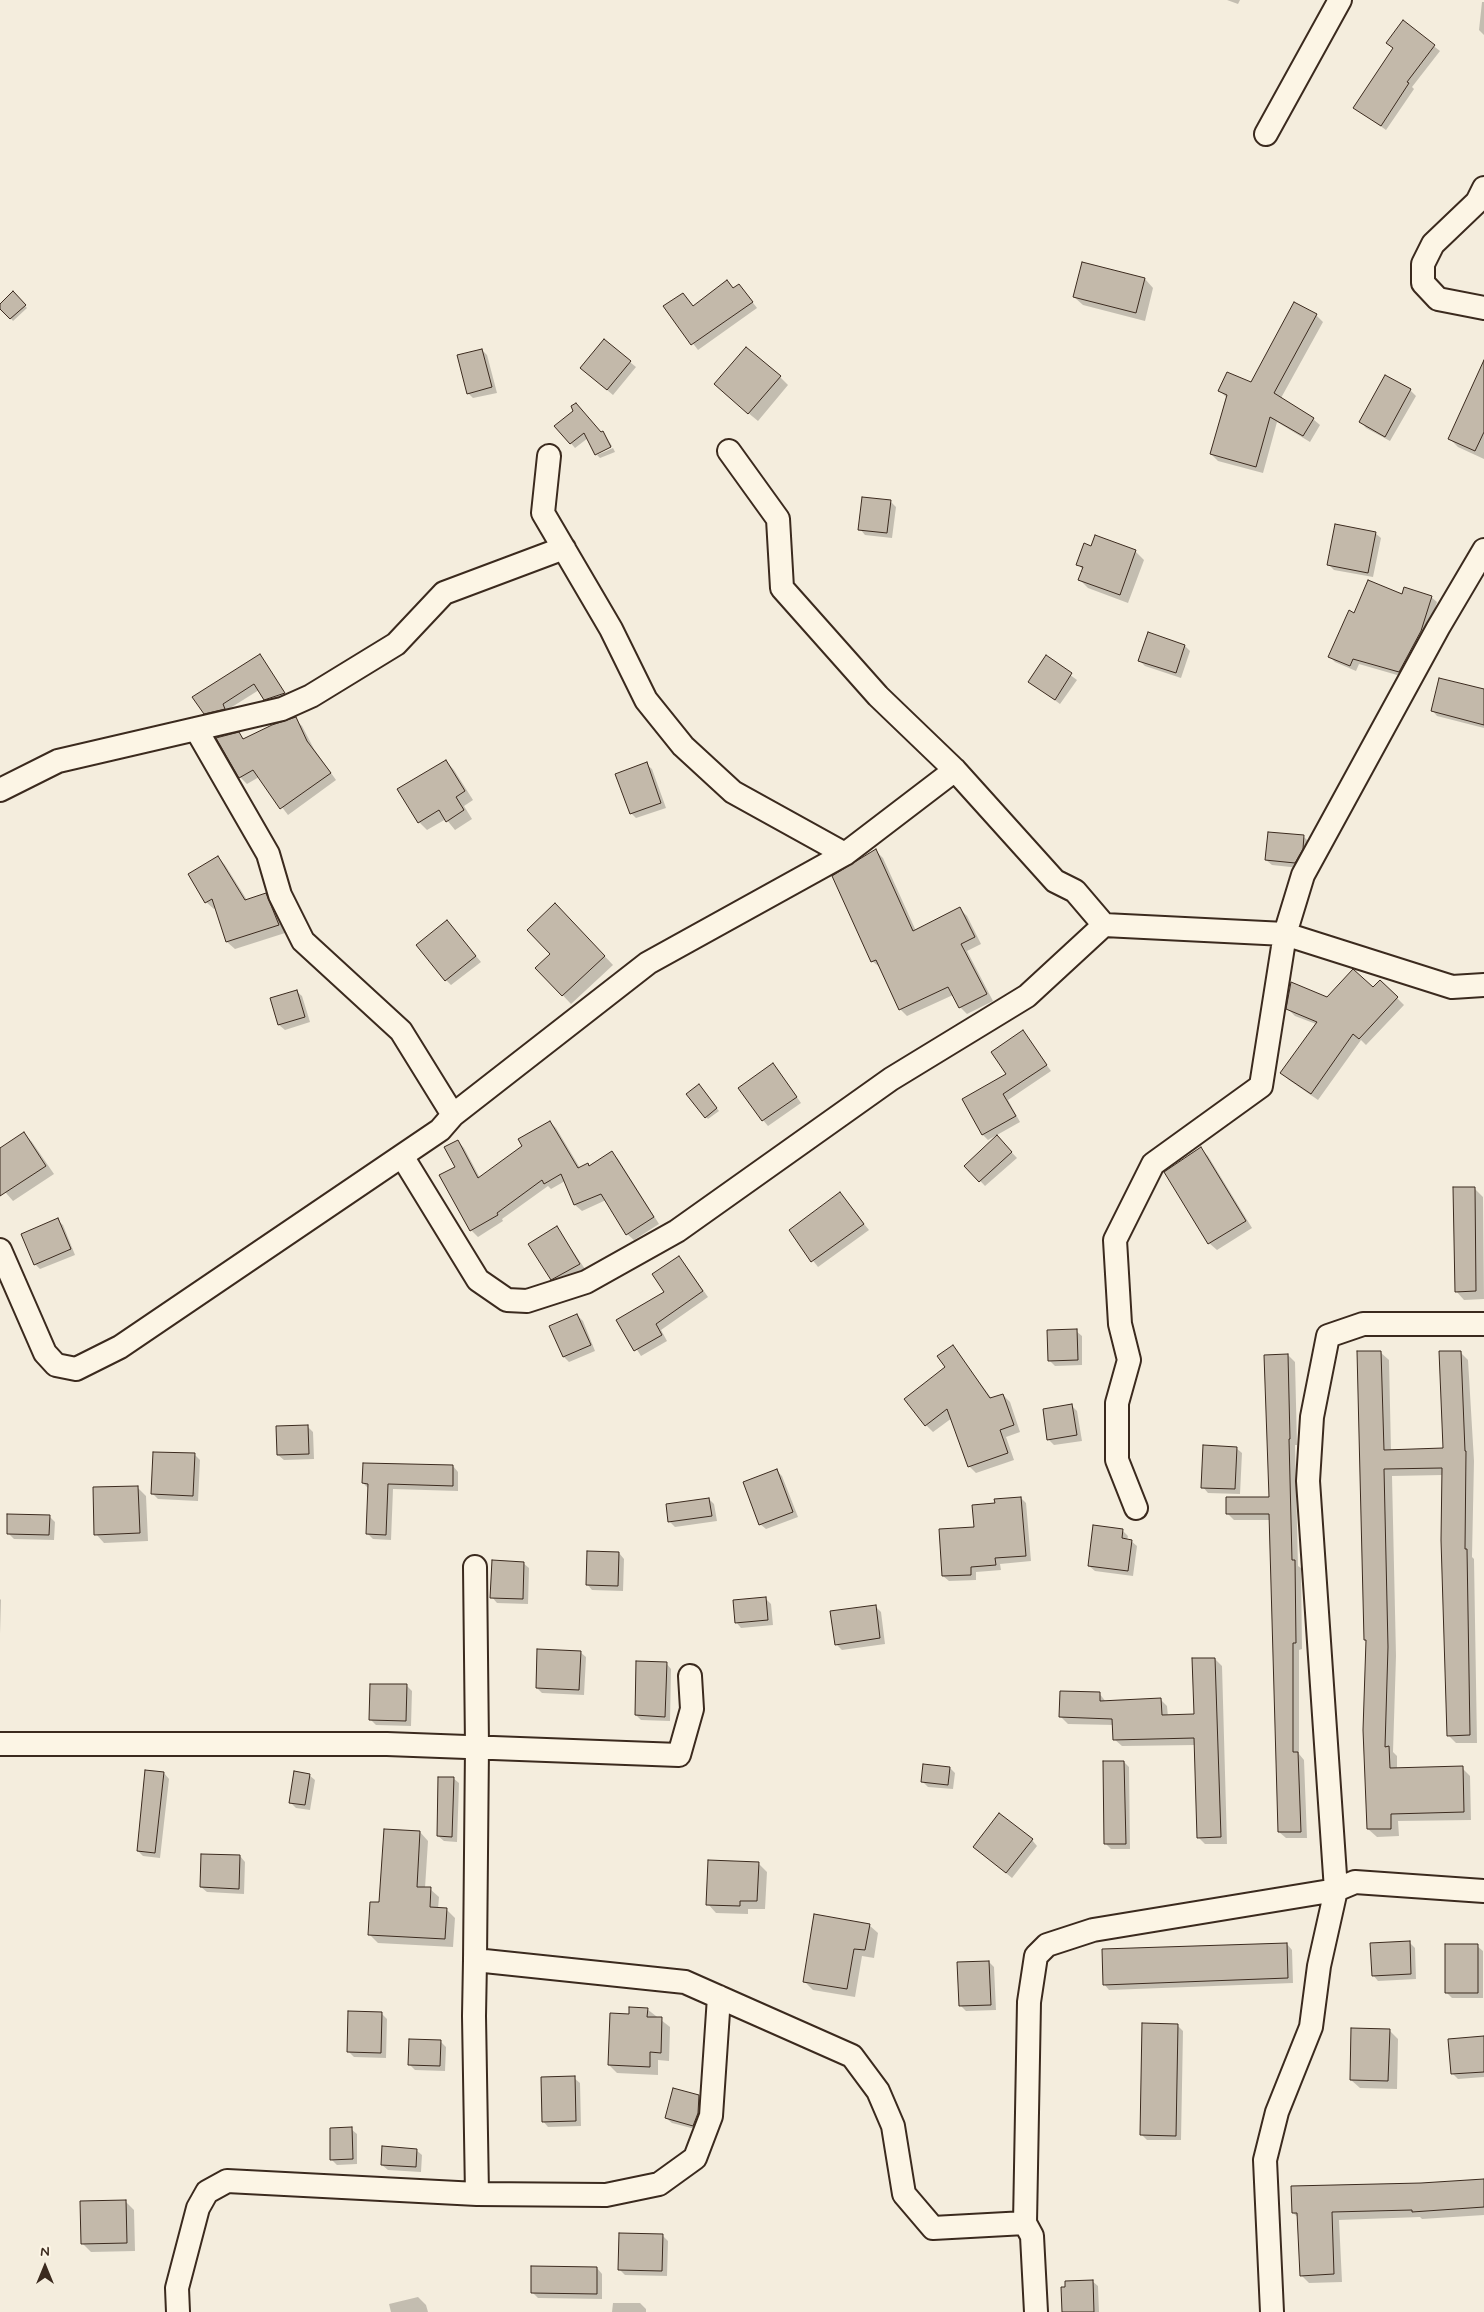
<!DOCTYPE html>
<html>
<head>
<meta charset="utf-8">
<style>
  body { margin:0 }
  #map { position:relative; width:1484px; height:2312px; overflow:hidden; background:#f4eddd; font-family:Mynerve,sans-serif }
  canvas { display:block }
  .north { position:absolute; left:20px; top:2242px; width:50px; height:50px; -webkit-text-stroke:4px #fcf5e5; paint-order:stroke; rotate:0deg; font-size:14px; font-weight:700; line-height:20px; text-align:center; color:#3b2a1e }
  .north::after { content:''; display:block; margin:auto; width:18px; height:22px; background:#3b2a1e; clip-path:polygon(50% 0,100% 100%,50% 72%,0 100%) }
</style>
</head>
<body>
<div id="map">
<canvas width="1484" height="2312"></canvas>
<div class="north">N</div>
</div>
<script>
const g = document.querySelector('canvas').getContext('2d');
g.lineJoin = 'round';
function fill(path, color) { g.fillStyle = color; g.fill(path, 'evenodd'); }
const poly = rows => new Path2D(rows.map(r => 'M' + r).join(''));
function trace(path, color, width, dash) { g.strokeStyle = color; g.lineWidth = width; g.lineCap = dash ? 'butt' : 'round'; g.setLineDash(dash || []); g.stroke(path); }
const shadow = poly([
  [1227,0,1240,0,1238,4],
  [1482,2,1484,2,1484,35,1479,30],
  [1403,22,1440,51,1412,87,1414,89,1386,130,1355,108,1394,49],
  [1083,263,1145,279,1153,288,1145,321,1083,305,1074,297],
  [733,289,744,291,757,308,698,350,665,307,683,294,694,307],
  [13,293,27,308,13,321,0,305],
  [1295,303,1316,315,1323,322,1281,398,1313,419,1320,425,1310,442,1277,422,1263,473,1218,461,1211,454,1226,397,1220,391,1251,384],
  [604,341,636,367,613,395,588,374],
  [482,350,487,355,497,393,473,398,468,393],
  [1484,376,1484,459,1458,447,1449,438],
  [780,377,788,385,758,421,724,393],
  [1410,390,1416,396,1390,441,1366,428,1361,422],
  [556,426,603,432,612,446,596,453,588,438,575,448],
  [613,448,615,452,600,458,597,455],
  [890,501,896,507,892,538,865,535,860,529],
  [1375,533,1381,538,1373,577,1334,570,1328,564],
  [1091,548,1135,551,1144,560,1128,603,1088,588,1080,580,1083,570,1078,564],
  [1403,596,1431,597,1437,602,1426,637,1404,677,1359,664,1356,671,1335,662,1330,657,1355,614],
  [1185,646,1190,651,1181,678,1145,666,1139,660],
  [259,656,289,699,271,704,259,690,227,710,230,714,210,719,205,713],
  [1046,657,1077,680,1060,704,1030,682],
  [1484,691,1484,728,1437,716,1432,710],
  [295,719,302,726,314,749,336,780,288,815,259,777,247,784,240,777,218,739,239,734,245,740],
  [446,761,454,770,473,800,464,806,472,819,455,830,446,819,427,830,419,822],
  [646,764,652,769,666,808,636,818,631,813],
  [1303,836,1309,842,1300,868,1272,865,1266,860],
  [876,851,883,858,916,931,960,909,967,916,981,944,967,951,993,1001,967,1014,960,1007,953,995,907,1016,900,1009,881,968,872,961],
  [218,857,225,865,247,900,265,894,273,901,285,933,235,949,227,942,216,908,214,909,206,902],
  [564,913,613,965,571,1004,537,968,552,955],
  [452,927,481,962,451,985,446,980],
  [1380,981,1404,1005,1366,1045,1361,1040,1318,1100,1289,1080,1282,1073,1316,1024,1295,1016,1288,1009,1373,989],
  [296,991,302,996,310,1022,285,1030,279,1025,271,999],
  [1023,1032,1051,1071,1008,1100,1020,1122,988,1140,983,1135,963,1099,1008,1075],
  [778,1070,801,1103,768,1126,763,1120],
  [701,1088,719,1111,708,1119,706,1117],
  [550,1122,556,1128,580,1168,588,1165,590,1167,612,1153,618,1159,659,1224,634,1240,627,1234,606,1200,582,1211,575,1205,565,1181,551,1189,548,1186,502,1219,503,1221,478,1237,471,1230,440,1176,456,1167,458,1141,464,1148,480,1178,524,1147],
  [24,1133,32,1142,54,1174,13,1201,0,1186,0,1149],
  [1002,1142,1017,1158,985,1186,966,1166],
  [1201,1149,1208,1156,1252,1228,1217,1250,1209,1243,1166,1173],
  [1474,1188,1483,1197,1484,1299,1464,1300,1456,1291],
  [840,1194,869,1230,818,1267,790,1231],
  [57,1220,63,1225,75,1255,40,1269,35,1264],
  [557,1228,585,1269,557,1284,552,1279],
  [684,1263,708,1297,661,1330,667,1341,641,1356,618,1320,666,1292],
  [577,1315,583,1321,595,1351,569,1362,564,1357],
  [1076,1331,1082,1336,1082,1365,1055,1366,1049,1360],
  [953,1347,992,1399,1003,1395,1010,1402,1020,1432,1006,1437,1014,1460,976,1473,969,1466,952,1418,933,1432,926,1425],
  [1380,1352,1389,1360,1391,1451,1444,1449,1460,1352,1468,1360,1474,1461,1472,1557,1474,1559,1477,1743,1456,1743,1448,1735,1443,1475,1392,1476,1396,1656,1393,1752,1397,1756,1397,1769,1462,1768,1470,1776,1471,1820,1398,1821,1399,1836,1377,1837,1368,1829,1367,1642,1365,1640],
  [1288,1355,1295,1362,1297,1445,1295,1445,1298,1566,1301,1568,1302,1649,1299,1650,1299,1754,1304,1760,1307,1838,1286,1838,1279,1832,1271,1520,1234,1520,1227,1513,1270,1498],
  [1071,1405,1077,1411,1082,1441,1054,1445,1049,1440],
  [307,1426,313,1432,314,1459,284,1460,278,1455],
  [1236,1448,1242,1453,1240,1494,1208,1493,1203,1487],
  [194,1454,200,1460,198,1501,158,1499,153,1494],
  [453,1466,458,1472,458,1491,393,1489,391,1540,373,1539,367,1533,369,1489,363,1483],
  [777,1471,782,1476,798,1517,766,1529,760,1524],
  [137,1487,146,1496,148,1541,104,1543,96,1534],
  [1021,1498,1026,1503,1031,1561,1000,1564,1001,1570,976,1572,976,1580,949,1581,943,1576,976,1528,996,1504],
  [709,1499,714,1504,717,1521,675,1527,669,1521],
  [49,1516,55,1522,54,1540,14,1539,8,1533],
  [1122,1530,1128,1536,1127,1540,1131,1541,1137,1546,1133,1576,1095,1571,1089,1566],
  [619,1553,624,1559,623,1591,592,1590,587,1584],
  [523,1563,529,1568,528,1604,497,1603,492,1597],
  [0,1599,1,1600,0,1634],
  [766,1599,771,1604,773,1625,741,1628,736,1622],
  [875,1606,881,1612,885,1644,842,1650,836,1644],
  [580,1652,586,1657,584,1695,542,1693,537,1688],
  [1215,1659,1222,1666,1227,1844,1205,1844,1198,1837,1196,1745,1122,1746,1114,1739,1114,1725,1068,1724,1061,1717,1099,1693,1106,1702,1160,1699,1167,1706,1168,1717,1195,1716],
  [666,1663,671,1669,670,1721,641,1720,636,1715],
  [406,1685,412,1691,411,1726,376,1725,371,1720],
  [1124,1762,1129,1767,1130,1849,1111,1849,1106,1844],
  [950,1768,955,1773,953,1789,928,1787,922,1781],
  [164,1773,169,1779,160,1858,143,1856,138,1851],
  [309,1775,315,1780,310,1810,296,1808,290,1802],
  [453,1778,459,1783,457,1842,444,1841,438,1836],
  [420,1832,428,1841,425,1888,430,1889,439,1897,438,1909,446,1909,455,1918,453,1947,378,1943,369,1934,380,1903],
  [1032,1840,1037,1846,1012,1878,974,1847],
  [240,1856,245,1862,244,1894,207,1892,201,1887],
  [758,1863,767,1872,765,1909,748,1909,748,1914,716,1913,708,1904],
  [869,1925,878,1933,874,1958,862,1956,855,1997,813,1990,804,1981],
  [1409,1942,1415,1948,1416,1979,1378,1981,1373,1975],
  [1287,1944,1292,1950,1293,1983,1109,1990,1104,1984],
  [1477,1946,1483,1951,1483,1998,1452,1998,1446,1992],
  [989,1962,994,1967,996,2010,966,2011,960,2005],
  [647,2009,670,2027,669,2061,658,2060,658,2075,617,2073,609,2065,630,2015],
  [382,2014,387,2019,386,2058,354,2057,349,2052],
  [1177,2025,1183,2031,1181,2140,1147,2140,1142,2135],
  [1389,2030,1398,2039,1397,2089,1360,2088,1351,2080],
  [1484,2037,1484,2077,1458,2079,1452,2073],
  [440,2041,446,2047,445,2071,415,2070,409,2064],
  [574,2078,580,2083,581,2126,548,2127,543,2121],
  [699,2096,704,2102,699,2130,672,2123,666,2118],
  [351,2129,357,2134,357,2164,337,2165,331,2159],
  [416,2150,422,2155,421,2172,388,2170,382,2165],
  [1484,2180,1484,2215,1422,2219,1420,2217,1339,2220,1342,2282,1309,2283,1301,2275,1299,2218,1293,2213,1421,2184],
  [125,2201,134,2210,135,2251,91,2252,83,2244],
  [663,2236,668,2241,667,2276,625,2275,619,2269],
  [597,2268,602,2274,602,2299,538,2298,532,2292],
  [1092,2281,1098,2286,1099,2312,1063,2312],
  [418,2297,426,2305,428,2312,391,2312,389,2304],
  [613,2303,640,2303,646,2309,646,2312,612,2312]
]);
const building = poly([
  [1403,20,1435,45,1407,82,1409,83,1381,126,1353,108,1393,48,1386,43,1403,20],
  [1082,262,1145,278,1136,313,1073,297,1082,262],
  [727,280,733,288,739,284,753,302,691,345,663,306,683,293,693,306,727,280],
  [13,291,26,305,10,319,0,309,0,304,13,291],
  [1294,302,1317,314,1274,393,1314,418,1303,436,1270,417,1256,467,1210,454,1227,395,1218,391,1227,372,1251,382,1294,302],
  [604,339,631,361,607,390,580,368,604,339],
  [746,347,781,376,748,414,714,384,746,347],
  [482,349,492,387,467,394,457,355,482,349],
  [1484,360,1484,432,1475,451,1448,439,1484,360],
  [1385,375,1411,389,1385,437,1359,422,1385,375],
  [576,403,601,432,603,431,611,447,595,455,584,433,570,444,554,426,573,411,571,406,576,403],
  [862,497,891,500,887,533,858,530,862,497],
  [1335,524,1376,532,1368,573,1327,565,1335,524],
  [1095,535,1136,550,1120,595,1078,580,1083,567,1076,565,1084,543,1091,546,1095,535],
  [1368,580,1402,594,1404,587,1432,596,1421,631,1399,672,1353,659,1350,666,1328,657,1349,610,1354,613,1368,580],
  [1148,632,1185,645,1176,673,1138,661,1148,632],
  [260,654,285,693,264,700,254,684,223,704,225,709,204,714,192,697,260,654],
  [1046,655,1072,673,1055,700,1028,682,1046,655],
  [1439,678,1484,689,1484,725,1431,711,1439,678],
  [296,717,307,741,331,773,280,809,253,770,239,778,216,738,239,732,243,739,272,725,296,717],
  [446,760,465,791,456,797,464,810,446,822,439,810,418,823,397,789,446,760],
  [647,762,661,803,630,814,615,774,647,762],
  [1268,832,1304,835,1303,849,1295,863,1265,860,1268,832],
  [876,849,913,931,960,907,975,937,961,944,987,994,959,1008,948,987,899,1010,876,960,871,962,832,876,876,849],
  [218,856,245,900,266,893,279,925,226,942,212,899,205,903,188,874,218,856],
  [555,903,605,956,562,996,535,968,550,954,527,930,555,903],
  [447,920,476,956,445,981,416,945,447,920],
  [1353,969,1373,987,1380,980,1398,997,1359,1039,1353,1034,1311,1094,1280,1073,1317,1022,1286,1009,1291,982,1327,997,1353,969],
  [297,990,305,1017,278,1025,270,998,297,990],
  [1023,1030,1047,1065,1003,1094,1016,1116,982,1135,962,1099,1006,1074,991,1052,1023,1030],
  [773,1063,797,1097,762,1121,738,1088,773,1063],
  [699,1084,717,1108,705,1118,686,1094,699,1084],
  [550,1121,578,1168,588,1163,589,1166,612,1151,654,1217,626,1235,601,1194,574,1205,561,1174,544,1184,542,1180,497,1213,498,1215,470,1231,439,1175,455,1167,444,1147,458,1140,478,1178,522,1146,518,1139,550,1121],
  [24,1132,46,1166,0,1196,0,1148,24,1132],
  [997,1135,1012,1152,979,1182,964,1166,997,1135],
  [1201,1147,1246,1221,1208,1244,1164,1172,1201,1147],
  [1453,1187,1475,1187,1476,1291,1455,1292,1453,1187],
  [840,1192,864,1224,811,1262,789,1230,840,1192],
  [58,1218,71,1249,34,1265,21,1234,58,1218],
  [557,1226,580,1264,551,1280,528,1244,557,1226],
  [679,1256,703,1291,656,1324,662,1335,634,1351,616,1320,664,1292,652,1274,679,1256],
  [577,1314,591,1345,563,1357,549,1326,577,1314],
  [1077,1329,1078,1360,1048,1361,1047,1330,1077,1329],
  [953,1345,990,1398,1003,1394,1014,1425,1000,1430,1008,1453,968,1467,947,1409,925,1426,904,1399,945,1367,937,1356,953,1345],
  [1357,1351,1381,1351,1384,1450,1443,1448,1439,1351,1461,1351,1465,1451,1466,1451,1465,1549,1467,1549,1470,1735,1447,1736,1441,1540,1442,1468,1384,1469,1388,1647,1385,1747,1389,1746,1390,1768,1463,1766,1464,1812,1391,1814,1391,1829,1367,1829,1363,1730,1366,1640,1364,1640,1357,1351],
  [1288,1354,1290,1439,1289,1439,1292,1560,1295,1560,1296,1643,1293,1643,1293,1752,1298,1752,1301,1832,1278,1832,1269,1514,1226,1514,1226,1497,1269,1497,1264,1355,1288,1354],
  [1072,1404,1077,1435,1047,1440,1043,1409,1072,1404],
  [308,1425,309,1454,277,1455,276,1426,308,1425],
  [1203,1445,1237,1447,1235,1489,1201,1488,1203,1445],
  [153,1452,195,1453,193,1496,151,1494,153,1452],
  [363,1463,453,1465,453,1486,388,1484,386,1535,366,1534,368,1484,362,1483,363,1463],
  [777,1469,793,1512,759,1525,743,1482,777,1469],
  [138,1486,140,1533,94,1535,93,1487,138,1486],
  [1021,1497,1026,1556,995,1558,996,1565,971,1567,971,1575,942,1576,939,1529,974,1527,972,1505,995,1503,994,1499,1021,1497],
  [709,1498,712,1516,668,1522,666,1504,709,1498],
  [7,1514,50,1515,49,1535,7,1534,7,1514],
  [1093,1525,1123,1529,1122,1538,1132,1540,1128,1571,1088,1566,1093,1525],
  [587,1551,619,1552,618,1586,586,1585,587,1551],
  [492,1560,524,1562,523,1599,490,1598,492,1560],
  [766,1597,768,1620,735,1623,733,1600,766,1597],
  [876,1605,880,1638,835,1645,830,1611,876,1605],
  [537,1649,581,1651,579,1690,536,1688,537,1649],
  [1192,1658,1215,1658,1221,1837,1197,1838,1194,1738,1113,1740,1112,1719,1059,1717,1060,1691,1100,1692,1100,1701,1161,1698,1162,1715,1194,1714,1192,1658],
  [636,1661,667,1662,665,1717,635,1715,636,1661],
  [370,1684,407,1684,406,1721,369,1720,370,1684],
  [1103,1761,1124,1761,1126,1844,1104,1844,1103,1761],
  [923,1764,950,1767,948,1785,921,1782,923,1764],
  [145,1770,164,1772,155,1853,137,1851,145,1770],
  [294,1771,310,1774,305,1805,289,1803,294,1771],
  [438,1777,454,1777,452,1837,437,1836,438,1777],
  [999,1813,1033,1839,1006,1873,973,1847,999,1813],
  [384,1829,420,1831,417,1887,431,1887,430,1907,447,1908,445,1939,368,1935,370,1902,379,1902,384,1829],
  [201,1854,240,1855,239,1889,200,1887,201,1854],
  [708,1860,759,1862,757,1901,740,1901,740,1906,706,1905,708,1860],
  [814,1914,870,1924,865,1950,854,1949,847,1989,803,1982,814,1914],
  [1410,1941,1411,1974,1372,1976,1370,1943,1410,1941],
  [1287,1943,1288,1978,1103,1985,1102,1949,1287,1943],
  [1445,1944,1478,1944,1478,1993,1445,1993,1445,1944],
  [989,1961,991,2005,959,2006,957,1962,989,1961],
  [629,2007,648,2008,647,2017,662,2017,661,2053,650,2052,650,2067,608,2065,610,2013,629,2014,629,2007],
  [348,2011,382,2012,381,2053,347,2052,348,2011],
  [1142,2023,1178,2024,1176,2136,1140,2135,1142,2023],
  [1351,2028,1390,2029,1388,2081,1350,2080,1351,2028],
  [1484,2036,1484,2072,1451,2074,1448,2039,1484,2036],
  [409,2039,441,2040,440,2066,408,2065,409,2039],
  [575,2076,576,2121,542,2122,541,2077,575,2076],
  [673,2088,699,2095,698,2113,693,2126,665,2118,673,2088],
  [352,2127,353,2159,330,2160,330,2128,352,2127],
  [382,2146,417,2149,416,2167,381,2165,382,2146],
  [1484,2179,1484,2207,1412,2212,1412,2210,1332,2212,1334,2274,1300,2276,1297,2213,1292,2213,1291,2186,1421,2183,1484,2179],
  [126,2200,127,2243,81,2244,80,2201,126,2200],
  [619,2233,663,2234,662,2271,618,2270,619,2233],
  [531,2266,597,2267,597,2294,531,2293,531,2266],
  [1093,2280,1094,2312,1062,2312,1061,2287,1065,2287,1065,2281,1093,2280]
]);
const street = poly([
  [1266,134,1340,0],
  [1484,188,1477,202,1433,244,1423,264,1423,283,1438,299,1484,308],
  [729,451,778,519,782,588,878,696,955,770,1055,881,1075,891,1104,925],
  [549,456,543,513,611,629,646,700,683,746,733,792,845,854],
  [196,729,268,854,280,895,303,941,401,1031,453,1115],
  [0,790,58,761,282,709,311,696,396,644,444,593,564,548],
  [402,1156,478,1280,507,1300,527,1301,586,1282,677,1231,891,1079,1027,996,1104,925,1285,934,1452,987,1484,985],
  [0,1250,45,1353,56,1365,76,1369,120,1347,440,1130,453,1115,648,963,845,854,955,770],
  [1136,1508,1117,1460,1117,1403,1129,1360,1120,1324,1115,1240,1153,1164,1261,1086,1285,934,1303,875,1438,628,1484,550],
  [475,1567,477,1746,475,1960],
  [0,1744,387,1744,679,1755,692,1709,690,1676],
  [477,2194,474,2016,475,1960,685,1982,852,2056,878,2091,893,2126,904,2194,933,2228,1025,2223],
  [178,2312,177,2288,198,2208,207,2192,227,2181,477,2194,606,2195,659,2184,695,2158,711,2116,719,1997],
  [1036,2312,1032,2236,1025,2223,1029,2002,1036,1956,1047,1945,1093,1930,1336,1890,1308,1481,1312,1417,1328,1336,1363,1324,1484,1324],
  [1272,2312,1265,2160,1277,2112,1311,2027,1319,1966,1336,1890,1355,1882,1484,1891]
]);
fill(shadow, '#0003');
fill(building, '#c3b9aa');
trace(building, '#3b2a1e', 1);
trace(street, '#3b2a1e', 26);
trace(street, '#fcf5e5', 22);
</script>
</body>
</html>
